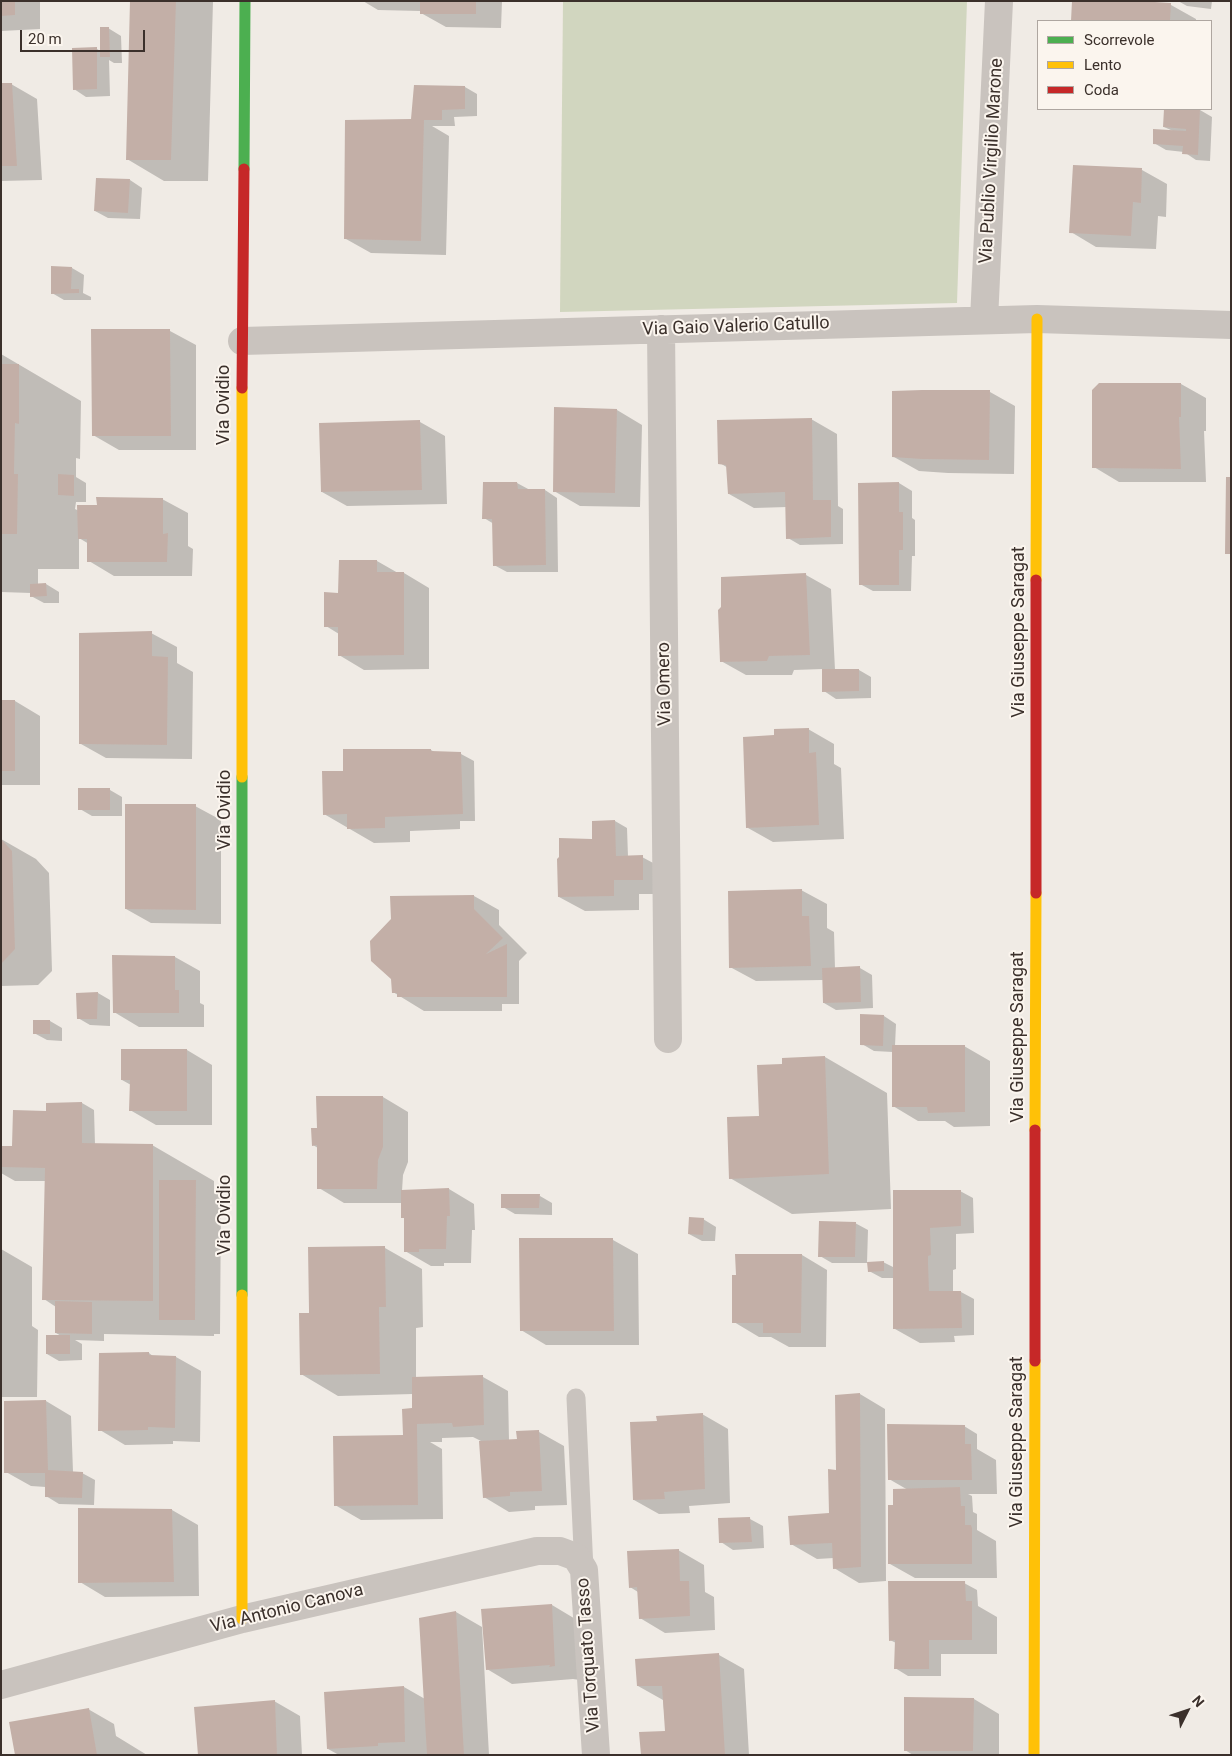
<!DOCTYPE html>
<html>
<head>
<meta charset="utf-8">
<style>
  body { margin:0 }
  #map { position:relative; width:1232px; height:1756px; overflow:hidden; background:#f0ebe5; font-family:Roboto,sans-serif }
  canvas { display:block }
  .frame { position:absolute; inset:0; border:2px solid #3b302b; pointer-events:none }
  .legend { position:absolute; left:1037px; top:20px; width:175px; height:90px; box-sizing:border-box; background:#fbf5ee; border:1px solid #aea6a0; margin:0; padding:6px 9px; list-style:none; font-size:15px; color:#3b302b }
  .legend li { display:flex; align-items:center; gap:10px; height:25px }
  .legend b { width:25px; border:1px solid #aea6a0 }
  .north { position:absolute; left:1162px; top:1686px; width:50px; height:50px; -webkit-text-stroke:4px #fbf5ee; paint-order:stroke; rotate:49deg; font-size:14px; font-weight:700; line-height:20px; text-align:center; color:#3b302b }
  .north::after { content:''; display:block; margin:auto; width:18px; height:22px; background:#3b302b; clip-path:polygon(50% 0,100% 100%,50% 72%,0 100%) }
  .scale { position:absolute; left:20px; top:30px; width:125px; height:22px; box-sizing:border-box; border:2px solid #3b302b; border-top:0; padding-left:6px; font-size:15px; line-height:18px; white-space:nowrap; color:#3b302b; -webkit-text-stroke:4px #fbf5ee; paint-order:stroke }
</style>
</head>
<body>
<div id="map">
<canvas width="1232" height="1756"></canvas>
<div class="frame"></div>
<ul class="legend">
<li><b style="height:6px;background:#4caf50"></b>Scorrevole</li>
<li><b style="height:6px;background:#ffc107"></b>Lento</li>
<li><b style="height:6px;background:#c62828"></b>Coda</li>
</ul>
<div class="north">N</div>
<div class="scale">20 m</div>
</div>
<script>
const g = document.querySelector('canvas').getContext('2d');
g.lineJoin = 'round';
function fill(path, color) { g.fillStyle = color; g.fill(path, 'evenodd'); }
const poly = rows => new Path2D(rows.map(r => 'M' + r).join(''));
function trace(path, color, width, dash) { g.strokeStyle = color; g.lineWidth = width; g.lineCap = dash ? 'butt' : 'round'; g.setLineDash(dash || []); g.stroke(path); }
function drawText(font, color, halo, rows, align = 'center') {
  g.font = font + ' Roboto,sans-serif'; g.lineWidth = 4; g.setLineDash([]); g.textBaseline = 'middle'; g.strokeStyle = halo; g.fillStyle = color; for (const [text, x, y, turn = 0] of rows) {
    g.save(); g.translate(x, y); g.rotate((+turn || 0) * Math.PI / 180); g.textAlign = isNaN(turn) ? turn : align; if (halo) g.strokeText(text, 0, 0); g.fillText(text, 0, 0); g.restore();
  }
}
const green = poly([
  [563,1,967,1,957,303,560,312]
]);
const shadow = poly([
  [1,1,40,1,40,29,1,31],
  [131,1,213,1,208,181,164,181,127,159],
  [363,1,502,1,501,28,446,27,421,13,421,11,378,10],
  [1073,1,1171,5,1196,19,1196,21,1072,21],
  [1178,1,1212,1,1211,9,1187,6],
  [108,28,121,36,122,63,114,63,109,60,110,96,86,97,74,89,97,49,102,52],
  [1,84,11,84,37,99,42,180,1,181],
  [465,87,477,94,477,116,454,117,455,126,432,126,449,136,446,255,371,253,346,239,418,121],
  [1165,109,1200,110,1212,117,1210,161,1196,160,1184,152,1166,150,1154,143,1173,131,1164,127],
  [1142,170,1167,184,1166,217,1158,216,1156,249,1096,247,1071,232],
  [130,180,142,188,140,219,108,218,95,211],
  [72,268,84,275,83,293,91,297,91,300,64,300,52,293],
  [93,330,170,331,196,345,196,450,119,450,93,435],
  [1,354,81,401,80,459,76,458,76,477,86,483,86,502,76,502,75,509,79,511,98,506,162,499,188,513,188,546,193,549,192,576,114,576,89,561,89,544,79,538,79,569,38,569,38,585,46,584,59,592,59,603,44,603,31,596,31,593,1,592],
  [1100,384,1181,384,1206,398,1206,431,1204,431,1206,482,1119,482,1094,467],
  [990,392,1015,406,1014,474,948,473,919,471,894,457],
  [555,409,617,410,642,425,640,507,580,506,554,491],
  [811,419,837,434,838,506,843,509,843,544,800,545,788,538,787,507,754,508,729,494,728,468,720,463],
  [420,422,445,436,447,504,347,506,322,492],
  [517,483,530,490,545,490,557,498,558,572,507,572,494,565,494,524,484,518],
  [899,483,912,491,912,518,915,520,915,556,912,556,911,591,873,591,860,584,859,484],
  [377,561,398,573,404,573,429,588,429,669,364,670,339,655,339,634,326,626,339,594],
  [806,575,831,589,835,670,859,670,871,677,871,698,836,699,824,691,823,669,794,670,792,675,746,675,721,661],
  [151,633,177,647,177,663,193,672,192,759,106,758,81,744],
  [1,701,15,701,40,716,40,785,1,785],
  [808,729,834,744,834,764,841,768,844,839,773,842,748,828,776,736],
  [431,750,436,753,461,754,474,761,475,821,460,821,460,829,410,831,410,842,374,843,324,814,345,772,344,751],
  [110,790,122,797,122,816,92,816,80,809],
  [195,806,221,820,221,924,151,923,126,909],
  [615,821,627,828,628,857,642,857,668,871,668,894,639,894,639,910,585,911,559,897,593,840],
  [1,839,36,859,49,873,52,971,38,985,1,986],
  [801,890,827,904,827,928,834,932,835,969,860,968,872,975,873,1008,836,1010,824,1003,823,980,756,981,730,967],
  [474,896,499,910,499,925,527,953,519,961,519,1004,502,1004,502,1011,424,1011,393,992],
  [175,957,200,971,200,1003,204,1005,204,1027,139,1027,114,1012],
  [98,993,110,1000,110,1026,90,1025,78,1018,78,994],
  [884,1016,896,1024,895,1046,964,1046,990,1061,990,1126,954,1127,945,1121,918,1121,893,1106,893,1052,874,1051,862,1044],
  [50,1021,62,1028,62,1041,47,1040,34,1033],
  [123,1050,187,1050,212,1065,212,1125,156,1125,130,1110,131,1085,122,1080],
  [825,1057,887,1093,891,1209,792,1214,730,1178,783,1065],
  [317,1097,383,1097,408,1112,408,1162,403,1175,402,1191,449,1189,474,1204,475,1230,472,1230,471,1263,444,1263,444,1266,431,1266,405,1251,406,1219,402,1203,344,1203,319,1188,318,1148,313,1145,318,1129],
  [82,1103,94,1110,95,1145,152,1145,214,1181,214,1192,221,1196,220,1334,214,1334,214,1336,104,1334,104,1341,75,1340,82,1344,82,1360,59,1361,47,1354,63,1337,56,1333,56,1307,44,1299,46,1181,15,1181,1,1173,1,1147,13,1147,45,1112],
  [960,1191,973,1198,974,1233,956,1234,956,1269,953,1270,953,1292,961,1292,974,1299,974,1335,954,1336,955,1342,920,1343,895,1329,895,1278,882,1278,869,1271,869,1263,832,1263,820,1256,855,1223,868,1230,867,1263,883,1262,895,1268],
  [540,1196,552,1203,552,1215,515,1214,503,1207],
  [703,1219,716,1227,715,1241,702,1241,689,1234],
  [613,1240,638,1254,639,1345,546,1345,521,1330],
  [309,1248,385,1248,422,1269,423,1327,416,1328,416,1378,483,1377,508,1391,509,1441,518,1441,539,1432,564,1446,567,1505,535,1506,535,1510,509,1512,484,1497,481,1441,473,1437,442,1438,442,1442,430,1442,442,1449,443,1519,361,1520,335,1505,408,1435,413,1409,413,1394,338,1396,301,1374,310,1314],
  [1,1249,32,1267,32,1326,38,1330,37,1397,1,1397],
  [802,1255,827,1270,826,1347,789,1347,771,1337,759,1337,734,1322],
  [149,1353,154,1357,176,1357,201,1371,200,1442,173,1441,173,1444,125,1445,100,1430],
  [860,1394,885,1409,886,1581,859,1583,834,1568,834,1558,817,1559,791,1544,831,1514,837,1471,837,1396],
  [46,1401,71,1416,73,1472,82,1473,95,1480,94,1505,59,1504,46,1496,46,1487,31,1486,6,1472],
  [702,1414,728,1429,730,1503,689,1506,690,1513,659,1514,634,1500,658,1422],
  [964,1426,977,1434,977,1449,996,1460,997,1494,968,1494,972,1496,973,1512,977,1514,977,1530,996,1541,997,1578,915,1578,890,1564,897,1506,908,1490,889,1479],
  [80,1509,172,1510,198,1525,199,1596,105,1597,80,1582],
  [750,1519,763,1526,764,1548,733,1550,721,1542],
  [678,1550,704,1565,705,1592,714,1597,715,1630,665,1633,640,1618,638,1592,630,1587],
  [964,1583,977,1590,978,1606,997,1617,997,1654,941,1654,941,1676,908,1676,895,1668,896,1643,890,1640],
  [552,1605,577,1620,580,1680,573,1679,512,1684,487,1669,483,1610],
  [456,1612,482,1627,489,1755,339,1755,328,1749,404,1687,425,1699,421,1619],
  [719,1655,744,1669,749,1755,642,1755,666,1732,663,1700,638,1686],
  [974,1699,999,1714,999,1755,913,1755,905,1750],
  [274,1701,300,1716,302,1755,199,1755],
  [88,1709,114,1724,116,1736,147,1755,17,1755]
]);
const building = poly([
  [1,1,15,1,15,15,1,16],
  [130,1,176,1,171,160,126,160],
  [420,1,476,1,476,14,420,14],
  [1072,1,1139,1,1171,3,1170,21,1071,21],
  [100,27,109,27,110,57,100,57],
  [97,47,97,89,73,90,72,48],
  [1,83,12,83,17,166,1,166],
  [414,85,465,86,465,109,442,110,442,120,424,120,421,241,344,239,345,120,411,119],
  [1164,109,1200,109,1198,155,1182,154,1183,146,1153,144,1153,129,1186,131,1186,129,1163,127],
  [1073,165,1142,168,1141,203,1133,202,1131,236,1069,233],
  [96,178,130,179,128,213,94,211],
  [51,266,72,267,71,289,79,289,79,293,51,294],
  [91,329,170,329,171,436,92,436],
  [1,364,19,364,19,424,15,423,14,474,18,474,17,534,1,534],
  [1099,383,1181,383,1181,417,1179,417,1181,469,1092,468,1092,390],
  [922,390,990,390,989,460,922,459,892,457,892,391],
  [554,407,617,409,615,493,553,492],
  [812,418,813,500,831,500,831,537,786,539,785,492,728,494,726,465,718,464,717,420],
  [420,420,422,490,321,492,319,423],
  [58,474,74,475,74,496,58,495],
  [1226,477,1231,477,1231,554,1225,554],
  [483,482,517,482,518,489,545,489,546,565,493,566,492,519,482,519],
  [899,482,899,512,903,512,903,550,899,550,899,585,859,585,858,483],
  [96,497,163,498,163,534,168,533,167,562,87,562,87,539,78,539,77,505,97,505],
  [339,560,377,560,377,572,404,572,404,655,338,656,338,627,324,627,324,592,338,593],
  [806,573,810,655,769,656,767,661,720,662,718,610,721,607,721,577],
  [46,583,47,596,30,597,30,584],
  [152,631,152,656,168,657,167,745,79,744,79,633],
  [822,669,859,669,859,691,822,692],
  [1,700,15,700,15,771,1,771],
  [809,728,809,753,816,752,819,825,746,828,743,737,774,735,774,729],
  [343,749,431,749,431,751,461,752,463,814,385,817,385,828,347,829,347,814,323,815,322,771,343,771],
  [78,788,110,788,110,810,78,810],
  [125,804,196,804,196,910,125,909],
  [615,820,616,856,643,855,643,880,614,880,614,896,558,897,557,859,559,857,559,838,592,839,592,821],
  [1,839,12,851,15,949,1,964],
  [802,889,802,916,809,916,811,966,729,968,728,891],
  [474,895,474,909,503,938,486,954,507,944,507,997,397,997,397,993,392,993,391,979,371,961,370,941,391,919,390,896],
  [112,955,175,956,175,990,179,990,179,1013,113,1013],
  [860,966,861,1002,823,1003,822,968],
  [98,992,97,1019,77,1019,76,993],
  [860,1014,884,1015,883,1046,860,1045],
  [33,1020,50,1020,50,1034,33,1034],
  [892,1045,965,1045,965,1112,928,1113,927,1107,892,1107],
  [121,1049,187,1049,187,1111,129,1111,130,1080,121,1080],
  [825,1056,829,1174,729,1179,727,1117,759,1116,757,1065,782,1064,782,1058],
  [316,1096,383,1096,383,1147,378,1160,377,1189,317,1189,317,1145,312,1146,311,1128,317,1128],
  [82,1102,82,1143,153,1144,153,1301,42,1300,45,1168,1,1167,1,1146,12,1146,13,1110,46,1111,46,1103],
  [159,1180,196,1180,195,1320,159,1320],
  [449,1188,450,1216,447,1216,446,1249,419,1249,419,1252,404,1252,404,1218,401,1218,401,1190],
  [893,1190,961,1190,961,1226,930,1228,931,1255,928,1256,928,1262,929,1291,961,1291,962,1328,893,1329],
  [501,1194,540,1194,539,1208,501,1208],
  [689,1217,704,1218,703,1235,688,1234],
  [819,1221,856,1222,855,1257,818,1257],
  [519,1238,613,1238,614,1331,520,1331],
  [385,1246,386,1307,379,1307,379,1310,380,1374,300,1375,299,1313,309,1313,309,1310,308,1247],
  [735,1254,802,1254,801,1333,763,1333,763,1323,732,1323,732,1275,736,1275],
  [884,1261,884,1271,868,1272,867,1262],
  [55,1301,92,1302,92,1334,55,1333],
  [46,1335,70,1335,70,1354,46,1354],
  [149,1352,149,1355,176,1356,175,1428,148,1427,148,1430,98,1431,99,1353],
  [483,1375,484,1425,453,1427,452,1423,417,1424,418,1505,334,1506,333,1436,403,1435,402,1409,412,1408,412,1377],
  [860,1393,861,1567,833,1569,832,1543,790,1545,788,1516,829,1513,828,1469,836,1470,835,1395],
  [46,1400,48,1470,83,1472,82,1498,45,1497,45,1473,4,1473,4,1401],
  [703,1413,705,1489,664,1492,665,1499,633,1500,630,1422,657,1421,656,1416],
  [887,1424,965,1425,965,1444,971,1444,972,1480,888,1480],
  [539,1430,542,1491,510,1492,510,1496,483,1498,479,1441,517,1439,516,1431],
  [960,1487,961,1506,965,1506,965,1525,971,1525,972,1528,972,1564,888,1564,888,1505,893,1505,893,1489],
  [78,1508,172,1509,174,1582,78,1583],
  [750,1517,752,1542,719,1543,718,1518],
  [679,1549,680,1581,689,1581,690,1616,639,1619,637,1587,629,1588,627,1551],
  [888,1581,965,1581,966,1601,972,1601,972,1640,929,1640,929,1669,894,1669,895,1640,889,1641],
  [552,1604,555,1666,549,1667,550,1665,486,1670,481,1609],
  [456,1611,464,1755,427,1755,419,1618],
  [719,1653,725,1755,641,1755,639,1732,665,1731,662,1686,637,1686,635,1659],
  [404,1686,405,1742,378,1743,378,1746,327,1749,324,1692],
  [904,1697,974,1698,973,1751,904,1751],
  [275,1700,277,1755,198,1755,194,1707],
  [89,1708,97,1755,15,1755,9,1722]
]);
const lane = poly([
  [576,1398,584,1570]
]);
const street = poly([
  [984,320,999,1],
  [661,329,668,1039],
  [242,341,1037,319,1231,325],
  [1,1685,242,1619,537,1551,560,1551,576,1557,584,1570,596,1755]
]);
const fast = poly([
  [244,169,245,1],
  [242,777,242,1295]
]);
const slow = poly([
  [242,388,242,777],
  [1036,580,1037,319],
  [1035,1130,1036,893],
  [242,1295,242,1619],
  [1034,1755,1035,1361]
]);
const jam = poly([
  [242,388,244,169],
  [1036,893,1036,580],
  [1035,1361,1035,1130]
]);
const streetNames = [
  ["Via Publio Virgilio Marone",992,161,-87],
  ["Via Gaio Valerio Catullo",736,327,-2],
  ["Via Ovidio",224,405,-90],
  ["Via Giuseppe Saragat",1019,632,-90],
  ["Via Omero",665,684,-91],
  ["Via Ovidio",225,810,-90],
  ["Via Giuseppe Saragat",1018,1037,-90],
  ["Via Ovidio",225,1215,-90],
  ["Via Giuseppe Saragat",1017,1442,-90],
  ["Via Antonio Canova",287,1609,-14],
  ["Via Torquato Tasso",589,1655,-94]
];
fill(green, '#d1d6bf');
fill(shadow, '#0003');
fill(building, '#c3afa7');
trace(lane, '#c9c3be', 19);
trace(street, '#c9c3be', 28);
trace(fast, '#4caf50', 11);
trace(slow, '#ffc107', 11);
trace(jam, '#c62828', 11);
drawText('18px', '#3b302b', '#fbf5ee', streetNames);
</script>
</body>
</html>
